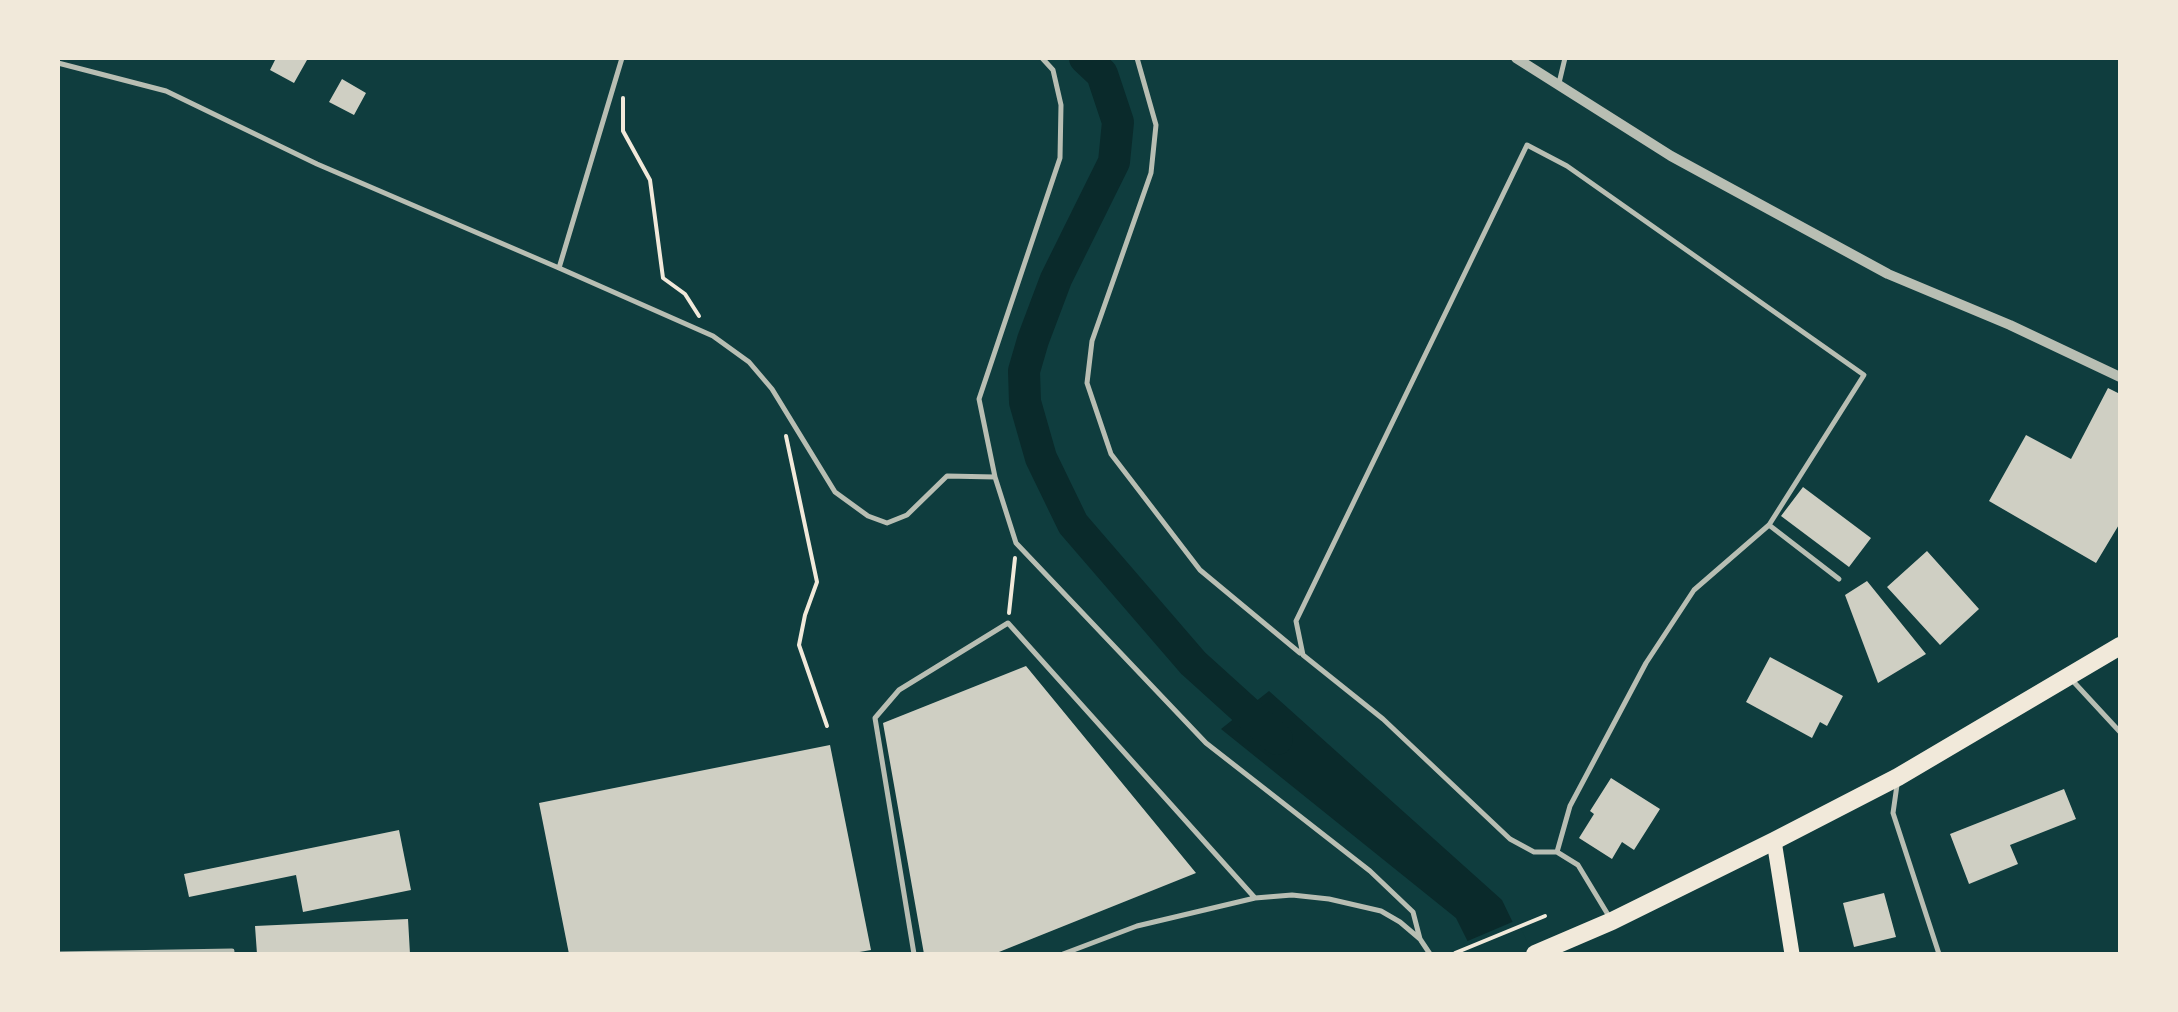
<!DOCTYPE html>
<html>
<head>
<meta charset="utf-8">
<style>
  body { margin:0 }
  #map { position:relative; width:2178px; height:1012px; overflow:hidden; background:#0f3d3e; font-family:"Work Sans",sans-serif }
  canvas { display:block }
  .frame { position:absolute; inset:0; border:60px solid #f1e9da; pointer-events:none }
</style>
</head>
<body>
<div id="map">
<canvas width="2178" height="1012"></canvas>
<div class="frame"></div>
</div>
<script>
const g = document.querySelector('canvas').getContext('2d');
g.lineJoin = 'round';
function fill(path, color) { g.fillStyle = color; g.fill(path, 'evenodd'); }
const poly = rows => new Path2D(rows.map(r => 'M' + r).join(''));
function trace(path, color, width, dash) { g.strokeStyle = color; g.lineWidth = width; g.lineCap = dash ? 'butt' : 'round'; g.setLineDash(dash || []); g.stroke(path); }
const water = poly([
  [1269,691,1502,900,1528,954,1474,954,1456,918,1221,729]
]);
const pier = poly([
  [1517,920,1533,954,1468,954,1463,943]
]);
const river = poly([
  [1085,58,1102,74,1118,122,1114,162,1056,279,1033,340,1024,371,1025,402,1041,458,1073,524,1193,663,1277,739]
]);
const building = poly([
  [276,58,301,58,307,60,294,83,270,70],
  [342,79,366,93,354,115,329,102],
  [2108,388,2120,394,2120,523,2096,563,1989,501,2026,435,2071,459],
  [1803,487,1871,538,1849,567,1781,516],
  [1927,551,1979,609,1940,645,1887,587],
  [1867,581,1926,654,1878,683,1845,595],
  [1770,657,1843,696,1827,726,1820,722,1812,738,1746,702],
  [1026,666,1196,873,994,954,924,954,883,723],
  [830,745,871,950,848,954,569,954,539,803],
  [1611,778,1660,809,1634,850,1622,842,1612,859,1579,838,1594,814,1590,811],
  [2064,789,2076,819,2010,845,2018,864,1969,884,1950,834],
  [399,830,411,890,303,912,296,875,189,897,184,874],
  [1884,893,1896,937,1854,947,1843,903],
  [408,919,410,954,257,954,255,926]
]);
const path = poly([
  [623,98,623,131,650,180,663,278,685,294,699,316],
  [786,436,817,582,805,615,799,645,827,726],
  [1009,613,1015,558],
  [1455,953,1545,916]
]);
const service = poly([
  [1042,58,1053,70,1061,105,1060,158,979,399,995,477,1016,543,1206,743,1370,871,1413,912,1420,939],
  [1137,58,1156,125,1151,173,1092,341,1087,383,1111,454,1200,570,1300,653],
  [58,63,166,91,317,164,559,268,622,58],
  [1559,83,1565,58],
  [559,268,713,336,749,362,772,389,835,492,868,516,887,523,907,515,947,476,995,477],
  [1769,525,1839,579],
  [2071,679,2120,732],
  [1897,785,1893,813,1939,954],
  [1557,852,1570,806,1646,663,1694,590,1769,525,1864,375,1567,166,1527,145,1296,621,1303,655,1383,719,1510,839,1534,852,1557,852,1578,865,1610,918],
  [1255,898,1292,895,1329,899,1381,911,1400,922,1420,939,1430,954],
  [59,954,232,951],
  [914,954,875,718,899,690,1008,623,1255,898,1137,926,1063,954]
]);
const minor = poly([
  [1516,58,1671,156,1888,274,2010,325,2120,377]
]);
const secondary = poly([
  [1774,841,1792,954]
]);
const trunk = poly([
  [1535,954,1612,921,1774,841,1898,777,2120,646]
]);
fill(water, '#0a2a2b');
fill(pier, '#0f3d3e');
trace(river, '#0a2a2b', 32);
fill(building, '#cfcfc3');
trace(path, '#f1e9da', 4);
trace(service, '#b8beb3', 5);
trace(minor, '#b8beb3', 10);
trace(secondary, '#f1e9da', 15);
trace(trunk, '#f1e9da', 18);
</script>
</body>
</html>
